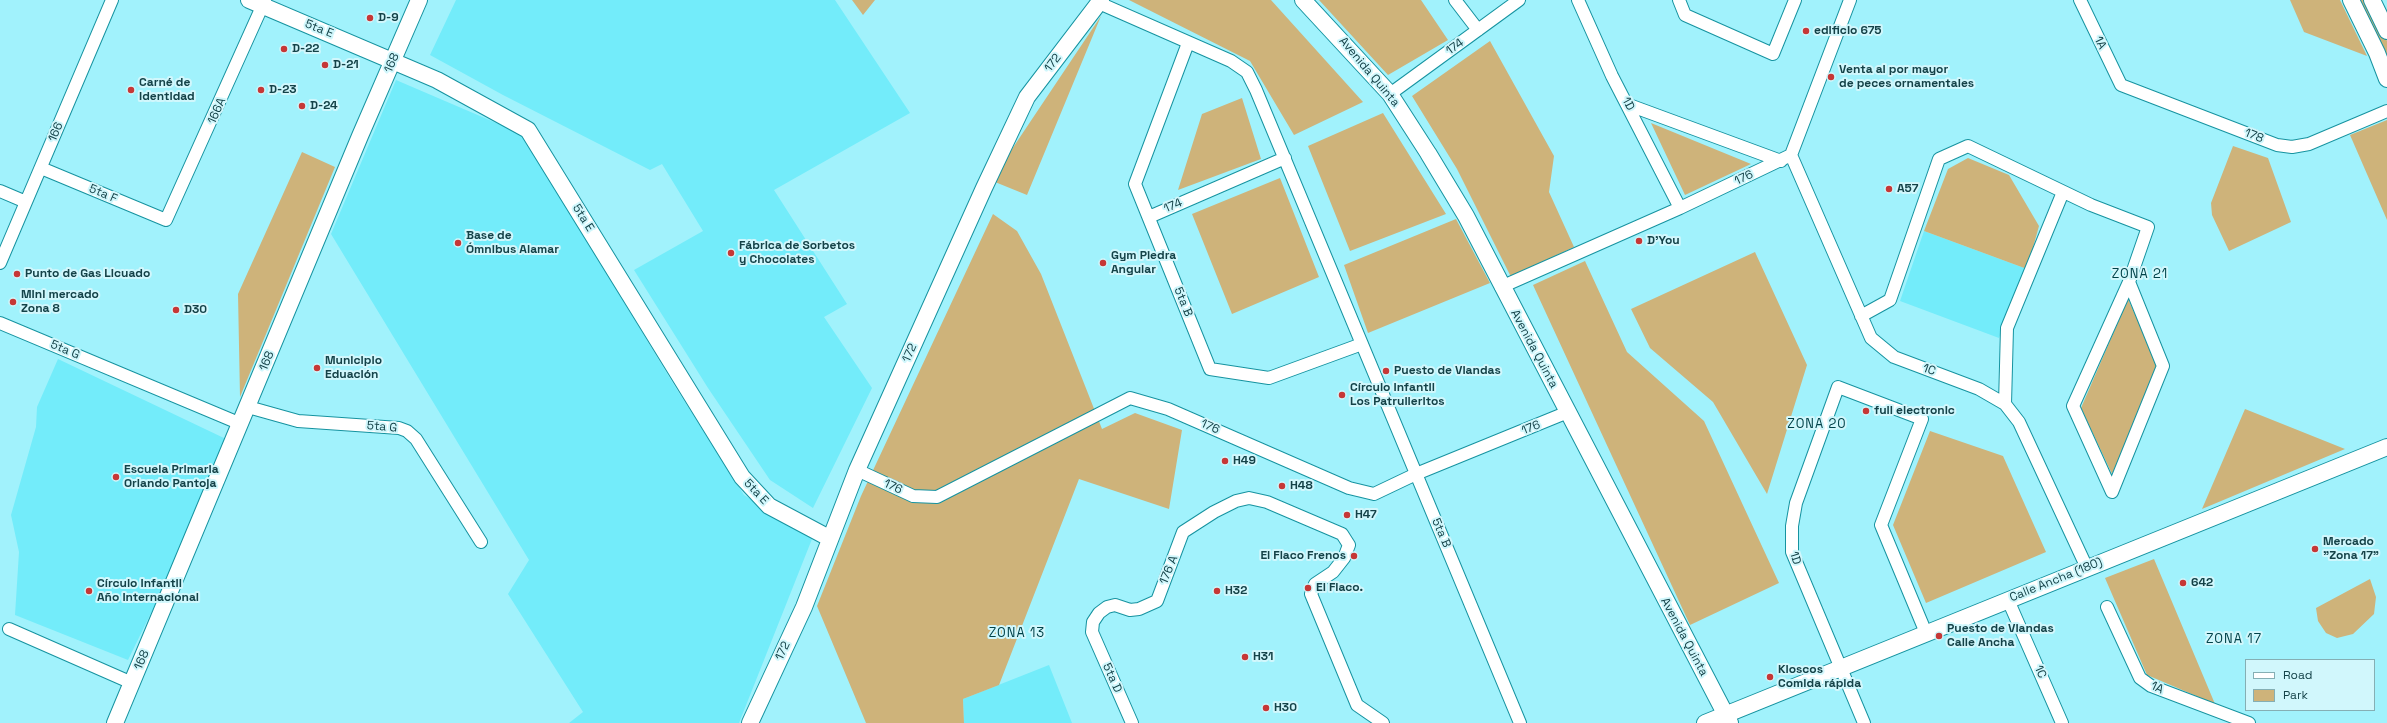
<!DOCTYPE html>
<html>
<head>
<meta charset="utf-8">
<style>
  body { margin:0 }
  #map { position:relative; width:2387px; height:723px; overflow:hidden; background:#a1f2fc; font-family:"Space Grotesk",sans-serif }
  canvas { display:block }
  .legend { position:absolute; left:2245px; top:659px; width:130px; height:52px; box-sizing:border-box; background:#d1f7fc; border:1px solid #85afb4; margin:0; padding:5px 7px; list-style:none; font-size:12px; color:#144248 }
  .legend li { display:flex; align-items:center; gap:8px; height:20px }
  .legend b { width:20px; border:1px solid #85afb4 }
</style>
</head>
<body>
<div id="map">
<canvas width="2387" height="723"></canvas>
<ul class="legend">
<li><b style="height:5px;background:#fff"></b>Road</li>
<li><b style="height:11px;background:#ceb37a"></b>Park</li>
</ul>
</div>
<script>
const g = document.querySelector('canvas').getContext('2d');
g.lineJoin = 'round';
function fill(path, color) { g.fillStyle = color; g.fill(path, 'evenodd'); }
const poly = rows => new Path2D(rows.map(r => 'M' + r).join(''));
function trace(path, color, width, dash) { g.strokeStyle = color; g.lineWidth = width; g.lineCap = dash ? 'butt' : 'round'; g.setLineDash(dash || []); g.stroke(path); }
function drawText(font, color, halo, rows, align = 'center') {
  g.font = font + ' "Space Grotesk",sans-serif'; g.lineWidth = 4; g.setLineDash([]); g.textBaseline = 'middle'; g.strokeStyle = halo; g.fillStyle = color; for (const [text, x, y, turn = 0] of rows) {
    g.save(); g.translate(x, y); g.rotate((+turn || 0) * Math.PI / 180); g.textAlign = isNaN(turn) ? turn : align; if (halo) g.strokeText(text, 0, 0); g.fillText(text, 0, 0); g.restore();
  }
}
const built = poly([
  [456,0,835,0,910,113,774,190,847,304,824,317,872,388,813,508,770,480,708,388,634,270,703,231,662,164,650,170,503,95,430,55],
  [396,80,522,134,674,385,744,495,812,539,739,723,569,723,583,712,508,594,529,560,331,234],
  [1924,231,2027,269,1999,338,1900,301],
  [58,359,226,439,173,568,128,660,15,615,19,552,11,515,36,427,37,407],
  [1049,665,1072,723,964,723,963,699]
]);
const green = poly([
  [852,0,875,0,863,15],
  [1129,0,1271,0,1363,102,1294,135,1250,61],
  [1319,0,1421,0,1448,40,1388,75],
  [2290,0,2340,0,2367,56,2304,32],
  [2357,0,2366,0,2387,41,2387,65],
  [1101,16,1027,195,995,182,1002,164],
  [1490,41,1554,156,1549,192,1574,247,1511,277,1457,169,1412,96],
  [1242,98,1261,159,1178,190,1202,114],
  [1383,113,1446,214,1350,251,1308,146],
  [2387,120,2387,220,2350,135],
  [1651,123,1751,164,1685,195],
  [2233,146,2268,158,2291,222,2229,251,2212,215,2211,203],
  [302,152,335,167,240,397,238,294],
  [1968,158,2009,175,2039,226,2027,269,1924,231,1948,169],
  [1280,178,1319,277,1232,314,1192,214],
  [993,214,1017,231,1041,274,1102,429,1135,413,1182,430,1169,509,1079,479,999,685,963,699,964,723,866,723,817,606,861,496],
  [1456,219,1490,283,1368,333,1344,265],
  [1755,252,1807,365,1767,494,1713,402,1650,348,1631,309],
  [1585,261,1627,352,1704,421,1779,583,1690,625,1533,285],
  [2128,299,2159,367,2112,474,2081,408],
  [2245,409,2345,449,2202,509],
  [1930,431,2003,456,2046,552,1926,603,1893,525],
  [2154,559,2215,704,2147,675,2105,578],
  [2370,579,2376,597,2374,614,2353,634,2337,638,2326,633,2318,621,2316,608]
]);
const street = poly([
  [1455,0,1478,30],
  [1578,0,1612,76,1680,208],
  [1679,0,1685,15,1773,54,1795,0],
  [2080,0,2121,85,2277,145,2292,147,2309,144,2387,111],
  [1099,3,1231,61,1247,72,1256,90,1520,723],
  [1188,43,1135,184,1210,369,1269,378,1362,344],
  [1390,94,1519,0],
  [1629,105,1781,161],
  [1791,155,1871,338,1894,357,1979,389,2005,404,2019,422,2087,568],
  [41,168,166,220,265,0],
  [0,191,26,202],
  [1149,217,1285,158],
  [0,263,112,0],
  [1501,287,1680,208,1791,155,1850,0],
  [1861,316,1890,300,1939,159,1968,146,2091,205,2148,227,2129,282,2073,406,2112,492,2163,366,2129,282],
  [0,323,241,424],
  [2005,404,2007,328,2063,192],
  [248,407,298,421,399,428,407,431,416,439,481,542],
  [857,470,913,496,937,497,1130,398,1168,409,1349,488,1374,494,1416,474,1568,412],
  [2008,600,2062,723],
  [2107,607,2140,678,2151,686,2249,723],
  [9,629,132,683],
  [1132,723,1092,632,1093,622,1099,613,1107,607,1115,605,1130,610,1139,609,1157,601,1183,532,1214,512,1236,501,1249,498,1267,502,1342,534,1349,545,1344,558,1333,572,1315,584,1311,594,1357,705,1383,723],
  [1864,723,1792,552,1792,526,1796,503,1838,387,1922,419,1881,525,1926,633]
]);
const secondary = poly([
  [249,0,437,80,528,130,742,477,769,506,829,538],
  [1303,0,1390,94,1428,153,1466,216,1730,723],
  [2351,0,2377,53,2387,79],
  [2372,0,2387,31],
  [115,723,360,136,419,0],
  [750,723,804,607,857,470,984,188,1027,97,1101,0],
  [1705,723,2387,447]
]);
const markers = [
  [370,18,4,"#c63736"],
  [1806,31,4,"#c63736"],
  [284,49,4,"#c63736"],
  [325,65,4,"#c63736"],
  [1831,77,4,"#c63736"],
  [131,90,4,"#c63736"],
  [261,90,4,"#c63736"],
  [302,106,4,"#c63736"],
  [1889,189,4,"#c63736"],
  [1639,241,4,"#c63736"],
  [458,243,4,"#c63736"],
  [731,253,4,"#c63736"],
  [1103,263,4,"#c63736"],
  [17,274,4,"#c63736"],
  [13,302,4,"#c63736"],
  [176,310,4,"#c63736"],
  [317,368,4,"#c63736"],
  [1386,371,4,"#c63736"],
  [1342,395,4,"#c63736"],
  [1866,411,4,"#c63736"],
  [1225,461,4,"#c63736"],
  [116,477,4,"#c63736"],
  [1282,486,4,"#c63736"],
  [1347,515,4,"#c63736"],
  [2315,549,4,"#c63736"],
  [1354,556,4,"#c63736"],
  [2183,583,4,"#c63736"],
  [1308,588,4,"#c63736"],
  [89,591,4,"#c63736"],
  [1217,591,4,"#c63736"],
  [1939,636,4,"#c63736"],
  [1245,657,4,"#c63736"],
  [1770,677,4,"#c63736"],
  [1266,708,4,"#c63736"]
];
const poiNames = [
  ["D-9",378,18],
  ["edificio 675",1814,31],
  ["D-22",292,49],
  ["D-21",333,65],
  ["Venta al por mayor",1839,70],
  ["de peces ornamentales",1839,84],
  ["Carné de",139,83],
  ["Identidad",139,97],
  ["D-23",269,90],
  ["D-24",310,106],
  ["A57",1897,189],
  ["Base de",466,236],
  ["Ómnibus Alamar",466,250],
  ["D'You",1647,241],
  ["Fábrica de Sorbetos",739,246],
  ["y Chocolates",739,260],
  ["Gym Piedra",1111,256],
  ["Angular",1111,270],
  ["Punto de Gas Licuado",25,274],
  ["Mini mercado",21,295],
  ["Zona 8",21,309],
  ["D30",184,310],
  ["Municipio",325,361],
  ["Eduación",325,375],
  ["Puesto de Viandas",1394,371],
  ["Círculo Infantil",1350,388],
  ["Los Patrulleritos",1350,402],
  ["full electronic",1874,411],
  ["H49",1233,461],
  ["Escuela Primaria",124,470],
  ["Orlando Pantoja",124,484],
  ["H48",1290,486],
  ["H47",1355,515],
  ["Mercado",2323,542],
  ["\"Zona 17\"",2323,556],
  ["El Flaco Frenos",1346,556,"right"],
  ["642",2191,583],
  ["Círculo Infantil",97,584],
  ["Año Internacional",97,598],
  ["El Flaco.",1316,588],
  ["H32",1225,591],
  ["Puesto de Viandas",1947,629],
  ["Calle Ancha",1947,643],
  ["H31",1253,657],
  ["Kioscos",1778,670],
  ["Comida rápida",1778,684],
  ["H30",1274,708]
];
const streetNames = [
  ["5ta E",319,29,22],
  ["1A",2100,43,64],
  ["174",1455,47,-36],
  ["168",392,63,-66],
  ["172",1053,63,-53],
  ["Avenida Quinta",1369,72,50],
  ["1D",1628,104,62],
  ["166A",217,111,-66],
  ["166",56,132,-67],
  ["178",2254,136,22],
  ["176",1744,178,-25],
  ["5ta F",103,194,23],
  ["174",1173,206,-23],
  ["5ta E",583,218,58],
  ["5ta B",1183,302,68],
  ["Avenida Quinta",1534,349,62],
  ["5ta G",65,350,23],
  ["172",910,353,-66],
  ["168",267,361,-68],
  ["1C",1929,370,20],
  ["5ta G",382,427,5],
  ["176",1210,427,24],
  ["176",1531,428,-22],
  ["176",893,487,25],
  ["5ta E",756,492,47],
  ["5ta B",1441,533,67],
  ["1D",1795,558,74],
  ["176 A",1169,570,-68],
  ["Calle Ancha (180)",2056,580,-22],
  ["Avenida Quinta",1684,637,62],
  ["172",783,651,-65],
  ["168",142,660,-67],
  ["1C",2040,672,66],
  ["5ta D",1112,678,66],
  ["1A",2157,688,25]
];
const neighbourhoodNames = [
  ["ZONA 21",2140,274],
  ["ZONA 20",1817,424],
  ["ZONA 13",1017,633],
  ["ZONA 17",2234,639]
];
fill(built, '#73ecfa');
fill(green, '#ceb37a');
trace(street, '#1693a0', 14);
trace(secondary, '#1693a0', 18);
trace(street, '#fff', 12);
trace(secondary, '#fff', 16);
for (const [x, y, r, color] of markers) { const dot = new Path2D(); dot.arc(x, y, r, 0, 2 * Math.PI); g.fillStyle = color; g.fill(dot); trace(dot, '#d1f7fc', 1.5); }
drawText('bold 12px', '#144248', '#d1f7fc', poiNames, 'left');
drawText('12px', '#144248', '#d1f7fc', streetNames);
g.letterSpacing = '1px';
drawText('13px', '#004249', '#d1f7fc', neighbourhoodNames);
g.letterSpacing = '0px';
</script>
</body>
</html>
